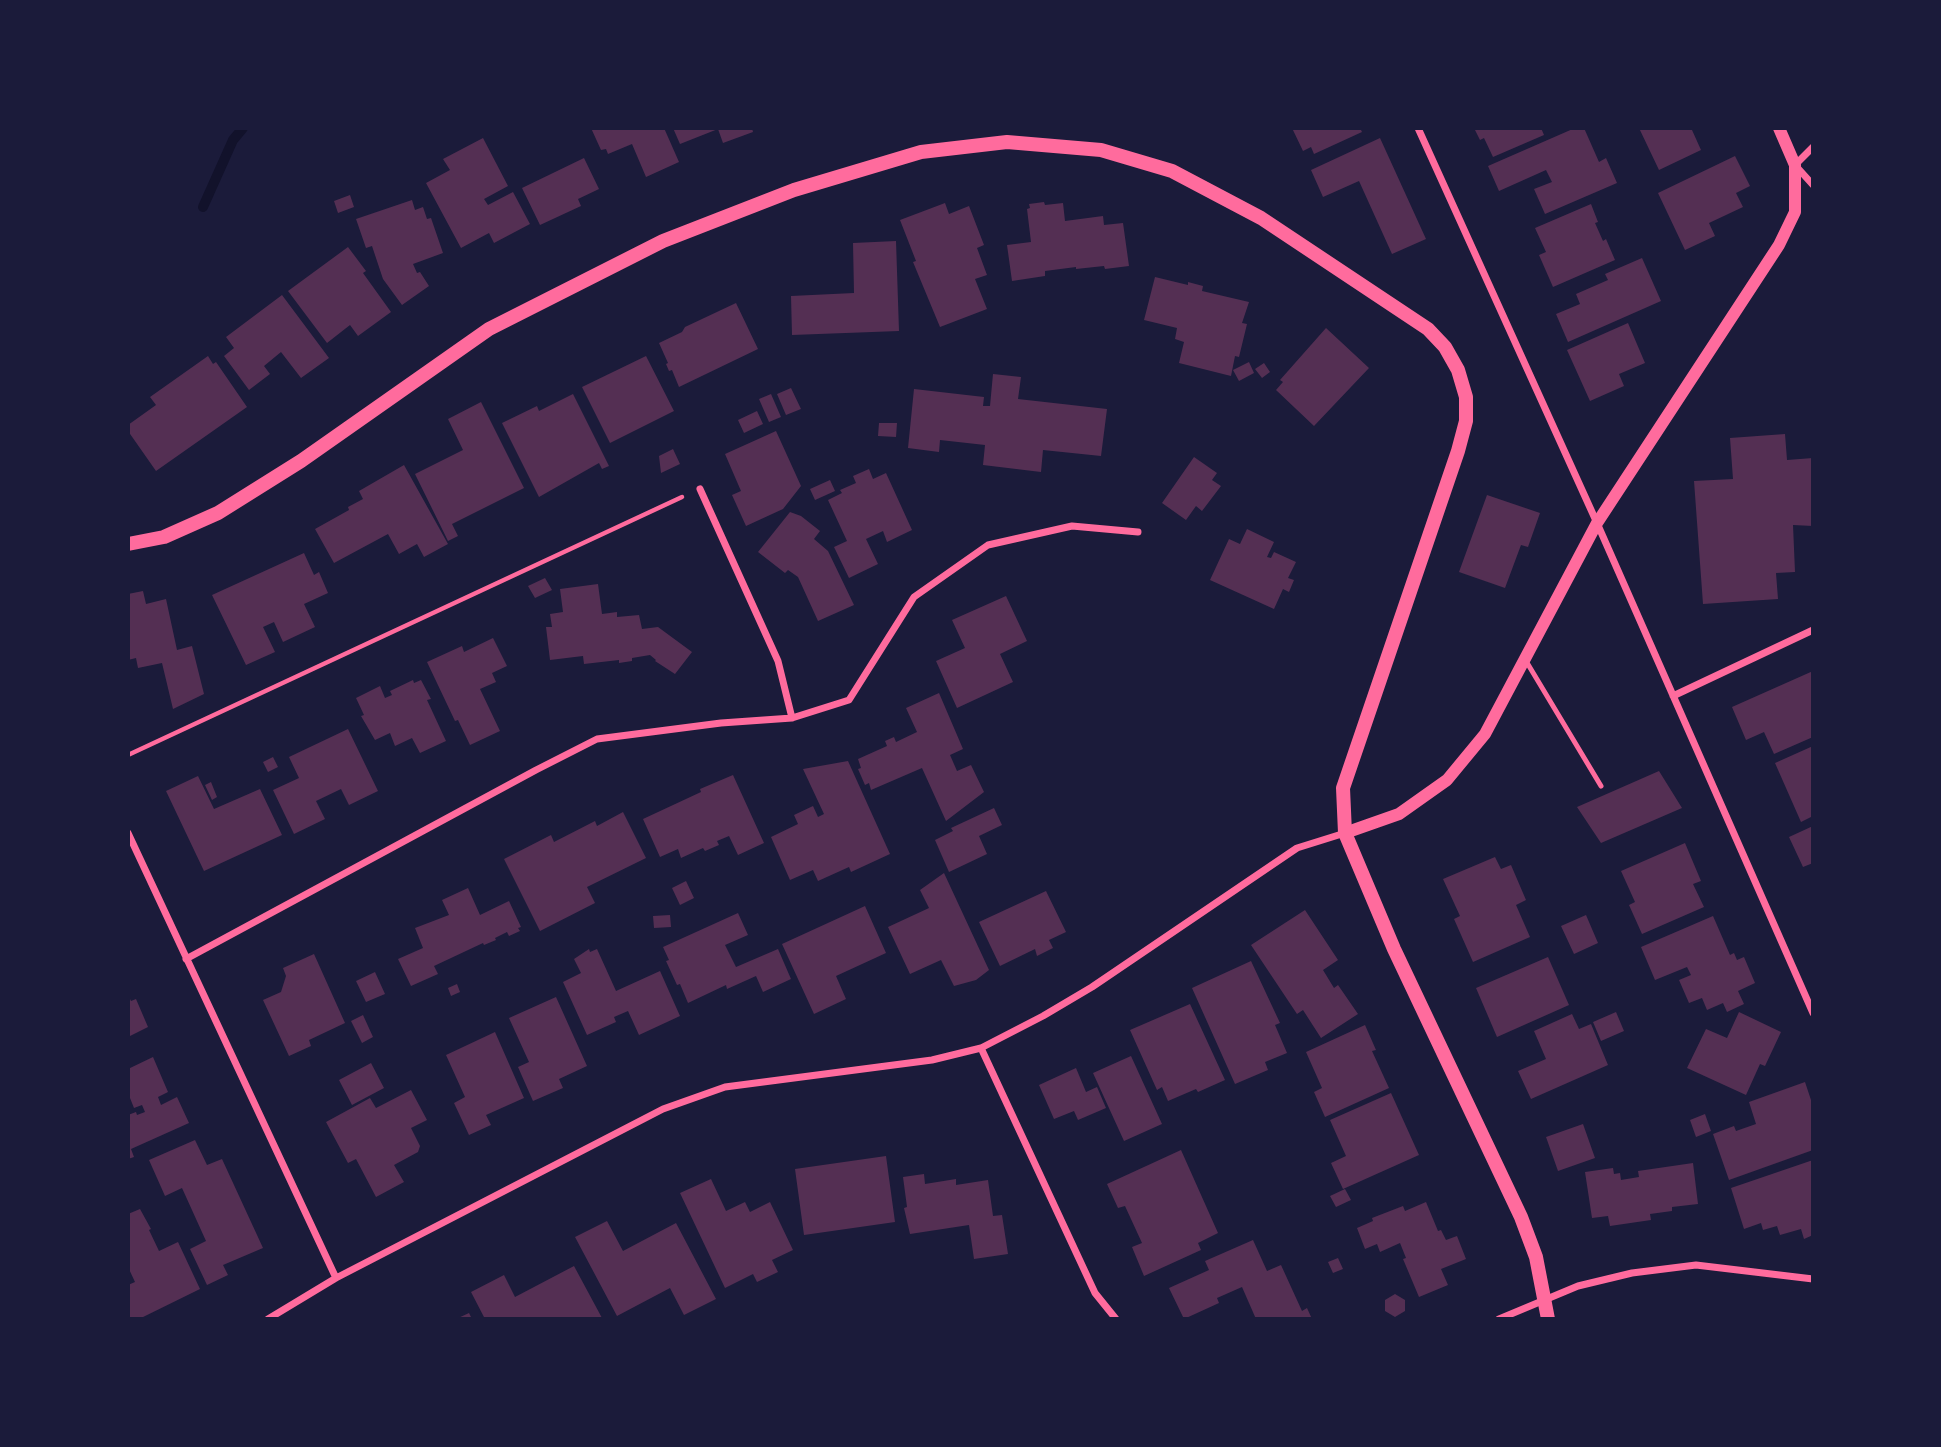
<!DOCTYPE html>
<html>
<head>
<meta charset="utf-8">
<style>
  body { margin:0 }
  #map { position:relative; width:1941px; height:1447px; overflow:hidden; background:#1b1b3a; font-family:"Golos Text",sans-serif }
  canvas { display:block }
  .frame { position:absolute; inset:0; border:130px solid #1b1b3a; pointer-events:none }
</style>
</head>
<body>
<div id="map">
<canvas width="1941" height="1447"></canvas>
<div class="frame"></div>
</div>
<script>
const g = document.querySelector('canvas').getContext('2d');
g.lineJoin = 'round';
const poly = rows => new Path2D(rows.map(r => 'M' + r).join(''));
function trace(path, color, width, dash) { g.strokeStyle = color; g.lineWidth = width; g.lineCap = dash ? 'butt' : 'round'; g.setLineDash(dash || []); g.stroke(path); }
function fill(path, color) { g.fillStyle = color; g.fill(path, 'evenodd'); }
const stream = poly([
  [203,207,233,140,243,128]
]);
const building = poly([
  [591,128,664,128,679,162,646,177,632,144,608,154,606,149,601,150],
  [673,128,752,128,753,132,723,143,718,129,680,144],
  [1292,128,1360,128,1362,132,1314,154,1311,147,1303,151],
  [1474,128,1541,128,1544,135,1493,157,1484,138,1480,140],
  [1575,128,1584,128,1599,162,1606,158,1617,183,1545,214,1534,189,1552,182,1546,170,1499,191,1488,166],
  [1639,128,1697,128,1692,130,1701,150,1659,170],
  [483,138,508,186,484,199,488,205,513,192,530,224,494,243,489,233,461,248,426,183,450,170,443,159],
  [1380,138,1426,239,1392,254,1359,181,1323,197,1311,170],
  [1735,156,1750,186,1736,193,1743,207,1709,223,1715,236,1685,250,1658,193],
  [584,158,599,189,578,199,581,206,540,225,522,188],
  [350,195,354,207,338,213,334,201],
  [412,200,415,210,423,207,427,219,431,218,443,253,413,264,417,273,420,272,429,286,402,305,383,279,372,246,366,248,356,219],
  [1044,202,1045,205,1063,203,1065,221,1103,216,1104,225,1123,223,1129,266,1105,269,1104,266,1076,269,1076,267,1045,271,1045,276,1012,281,1007,245,1031,242,1027,209,1030,208,1029,204],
  [945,203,949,214,969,206,984,245,977,248,987,275,975,279,987,309,940,327,913,262,916,261,900,220],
  [1591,204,1598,222,1595,223,1603,241,1606,239,1615,260,1553,287,1539,255,1546,252,1535,228],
  [896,241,899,331,792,335,791,296,854,293,853,243],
  [348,247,366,271,363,273,391,312,358,336,350,325,327,343,288,291],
  [1642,258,1661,301,1568,342,1556,314,1580,304,1576,294,1608,280,1605,274],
  [1155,277,1188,285,1188,282,1203,286,1202,291,1249,302,1242,323,1247,324,1239,357,1235,356,1231,376,1179,363,1184,342,1175,339,1177,328,1144,320],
  [282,295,329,358,301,378,281,352,264,366,270,374,249,390,224,356,234,348,226,337],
  [736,303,758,349,679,387,672,370,669,371,666,364,668,363,659,343,682,332,685,327],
  [1628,323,1645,363,1619,374,1624,386,1590,401,1567,350],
  [1326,328,1369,368,1314,426,1276,390,1283,382,1280,380],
  [208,356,213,364,216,362,247,407,156,471,128,431,128,425,156,405,150,397],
  [646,356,674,411,610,443,582,387],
  [1249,362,1254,373,1239,381,1233,370],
  [1264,363,1270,372,1262,378,1255,369],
  [993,374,1021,377,1018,399,1107,409,1101,456,1043,450,1041,472,983,465,985,445,940,440,939,452,908,448,914,389,984,397,983,406,990,406],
  [791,388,801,409,786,415,777,394],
  [573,394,609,466,602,469,599,463,539,497,502,423,537,406,539,411],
  [771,394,781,417,769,422,759,399],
  [481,402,524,488,452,524,458,536,448,541,415,474,463,450,448,419],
  [757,411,763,424,744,433,738,420],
  [879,423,897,423,896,437,878,436],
  [776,431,801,486,783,509,746,526,732,495,741,491,725,454],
  [1785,434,1787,460,1813,458,1813,526,1793,525,1795,572,1776,573,1778,599,1703,604,1694,481,1733,479,1730,438],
  [673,449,680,464,661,473,659,456],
  [1194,457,1217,473,1212,480,1221,486,1202,511,1196,506,1186,520,1162,503],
  [404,465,448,544,424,557,417,544,399,554,388,534,334,563,315,529,349,510,348,507,363,499,359,491],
  [869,469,873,479,886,473,912,530,887,542,883,531,866,539,878,564,849,578,834,547,847,541,828,500,842,493,840,490,856,483,853,476],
  [830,480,835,491,815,500,810,489],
  [1487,495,1540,513,1528,547,1521,545,1505,588,1459,572],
  [790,512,801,516,820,531,814,539,828,551,854,605,818,621,798,577,788,570,785,573,758,552],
  [1247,529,1274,542,1267,557,1271,558,1274,552,1296,562,1288,578,1294,580,1289,592,1283,589,1274,609,1210,580,1229,539,1240,544],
  [304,553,314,575,319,572,328,593,304,604,315,627,283,642,274,622,263,627,275,652,246,665,212,595],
  [545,578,552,590,535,598,528,586],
  [598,584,602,614,617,612,617,617,639,615,642,629,658,627,692,652,675,674,655,661,656,660,650,655,632,658,632,661,619,663,619,660,584,664,583,656,550,660,546,627,552,627,550,614,563,612,560,589],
  [143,591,146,604,166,599,177,650,192,646,204,694,173,709,162,663,138,668,136,658,128,660,128,594],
  [1006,596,1027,641,1000,654,1013,682,957,708,936,661,965,648,952,620],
  [493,638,507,666,492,673,496,682,480,689,500,731,470,745,458,720,455,721,427,662,462,646,464,652],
  [1813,671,1813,737,1774,754,1764,732,1746,740,1732,707],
  [413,680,414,683,421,680,431,699,427,700,446,741,420,753,412,738,395,746,390,733,375,740,361,716,364,715,356,698,380,686,385,698,392,695,390,691],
  [939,693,963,749,950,755,957,771,971,765,984,792,946,821,922,768,871,790,869,783,865,785,858,769,861,768,858,759,887,746,885,741,894,737,896,742,917,732,906,708],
  [348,729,378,791,349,805,341,789,316,801,325,819,294,834,273,790,299,778,289,757],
  [1813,746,1813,816,1801,822,1775,763],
  [273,757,278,767,268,772,263,762],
  [848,761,890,854,851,872,849,867,818,881,813,870,790,880,771,837,798,824,794,815,813,806,818,817,824,814,803,769],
  [1659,771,1682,808,1601,843,1577,807],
  [733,775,764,843,738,855,729,836,717,841,719,845,705,851,703,848,681,858,678,849,660,857,643,819,701,792,700,789],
  [198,776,214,809,260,789,282,835,204,871,166,791],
  [211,782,217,797,212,800,205,785],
  [994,808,1002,825,979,836,987,854,949,872,935,840,953,831,951,828],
  [623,812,646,858,587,887,595,903,540,931,504,859,551,835,554,842,595,821,597,826],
  [1813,826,1813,863,1803,867,1789,837],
  [1685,843,1701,881,1693,884,1704,907,1642,934,1629,905,1635,902,1621,871],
  [1495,857,1501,869,1511,865,1526,900,1516,905,1530,937,1473,962,1454,919,1460,916,1443,879],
  [944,873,989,970,976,980,954,986,941,960,910,974,888,927,929,908,920,890],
  [686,881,694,898,680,905,672,888],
  [468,888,480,915,509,901,521,927,518,928,520,931,509,936,507,932,495,938,496,940,484,945,483,943,434,966,438,974,411,986,398,959,423,948,415,928,449,915,442,900],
  [1046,891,1066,932,1049,940,1053,948,1037,956,1035,949,1000,966,979,922],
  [865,906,886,953,836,976,846,999,814,1014,782,944],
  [1305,910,1338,960,1323,970,1334,988,1338,985,1358,1014,1321,1038,1303,1010,1297,1014,1251,945],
  [738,913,748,935,725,945,736,967,778,949,791,979,763,992,756,976,727,989,726,985,688,1003,680,984,677,985,666,961,669,960,663,947],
  [670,915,671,927,654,928,653,916],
  [1586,915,1598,943,1574,954,1561,926],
  [1713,916,1730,955,1734,953,1737,960,1744,957,1755,983,1738,991,1744,1004,1727,1012,1723,1003,1707,1010,1702,998,1689,1003,1679,980,1691,975,1687,967,1655,980,1641,947],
  [589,949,590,952,597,949,616,991,660,971,680,1016,639,1035,628,1011,614,1017,616,1022,587,1035,563,982,581,973,574,959],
  [314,954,345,1023,309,1040,311,1046,289,1056,263,1000,281,992,286,976,283,968],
  [1548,957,1569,1005,1497,1037,1476,988],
  [1251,961,1280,1023,1275,1025,1287,1053,1265,1062,1268,1070,1235,1084,1192,988],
  [375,972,385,994,366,1002,356,981],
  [457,984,460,992,451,996,448,988],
  [128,995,131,1001,136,999,148,1027,128,1037],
  [556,997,587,1066,559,1079,563,1088,533,1101,518,1067,529,1062,509,1018],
  [1190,1004,1225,1080,1198,1092,1196,1089,1168,1101,1162,1087,1157,1090,1130,1030],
  [1616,1012,1624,1031,1601,1041,1593,1022],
  [1739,1012,1781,1032,1765,1066,1760,1064,1746,1095,1687,1068,1706,1029,1727,1038],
  [1572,1014,1579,1029,1591,1024,1608,1065,1531,1099,1518,1071,1546,1059,1534,1031],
  [363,1015,373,1037,362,1043,351,1021],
  [1365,1025,1376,1050,1372,1051,1389,1088,1325,1117,1314,1092,1322,1088,1306,1052],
  [495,1032,524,1098,486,1115,491,1125,469,1135,454,1103,465,1097,446,1055],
  [1131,1056,1162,1124,1124,1141,1093,1073],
  [153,1057,168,1092,158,1097,161,1105,177,1097,189,1123,131,1149,134,1157,128,1159,128,1115,136,1112,137,1115,145,1112,142,1105,134,1108,128,1093,128,1069],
  [371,1063,384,1088,352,1105,339,1080],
  [1076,1068,1086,1092,1097,1087,1106,1108,1078,1120,1074,1111,1054,1119,1039,1085],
  [1805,1082,1813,1106,1813,1150,1729,1180,1713,1134,1734,1126,1736,1131,1756,1124,1749,1102],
  [411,1090,427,1120,411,1128,420,1146,418,1152,394,1165,404,1182,376,1197,356,1159,348,1163,326,1122,370,1098,376,1108],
  [1391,1093,1419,1155,1343,1189,1331,1163,1346,1156,1330,1120],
  [1705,1114,1711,1131,1696,1137,1690,1120],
  [1583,1124,1595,1158,1558,1171,1546,1137],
  [195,1140,207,1165,222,1159,263,1248,223,1265,228,1275,207,1285,190,1249,206,1241,182,1188,165,1196,149,1160],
  [1181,1150,1218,1233,1198,1243,1201,1250,1144,1276,1132,1247,1142,1243,1125,1206,1118,1208,1107,1184],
  [886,1156,895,1222,804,1235,795,1169],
  [1813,1160,1813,1235,1804,1239,1801,1229,1780,1235,1777,1226,1763,1230,1761,1223,1744,1229,1731,1188],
  [1693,1163,1698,1204,1672,1207,1672,1211,1650,1214,1651,1220,1610,1226,1608,1216,1592,1218,1585,1172,1613,1168,1614,1174,1620,1173,1621,1180,1639,1177,1638,1171],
  [924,1174,925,1184,956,1179,956,1185,988,1180,993,1216,1002,1215,1008,1254,974,1259,969,1225,910,1234,904,1208,907,1207,903,1177],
  [711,1179,726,1211,745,1202,750,1212,770,1202,793,1250,772,1260,778,1272,757,1282,753,1274,725,1288,680,1193],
  [1345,1189,1351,1200,1336,1207,1330,1196],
  [1426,1202,1438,1231,1441,1230,1446,1240,1457,1236,1466,1259,1441,1269,1448,1285,1419,1297,1403,1259,1406,1258,1400,1243,1380,1252,1377,1244,1365,1249,1357,1228,1373,1221,1372,1218,1403,1206,1405,1211],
  [140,1209,151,1229,149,1230,159,1251,178,1242,200,1289,139,1319,128,1319,128,1285,135,1282,128,1267,128,1214],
  [607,1221,623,1251,676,1223,716,1299,684,1315,670,1288,617,1316,575,1237],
  [1253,1240,1267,1271,1281,1265,1302,1311,1307,1308,1312,1319,1256,1319,1242,1287,1217,1298,1219,1303,1184,1319,1169,1288,1209,1270,1205,1261],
  [1338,1258,1343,1269,1333,1273,1328,1262],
  [574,1266,602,1318,600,1319,485,1319,471,1292,504,1275,515,1297],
  [1395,1294,1405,1300,1405,1311,1395,1317,1385,1311,1385,1300],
  [469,1313,472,1319,456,1319]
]);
const path = poly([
  [128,755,682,497]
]);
const service = poly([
  [1526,661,1601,786]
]);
const minor = poly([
  [1418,128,1597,523,1813,1013],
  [1813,147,1795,165,1813,185],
  [700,489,778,661,792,718],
  [1673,696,1813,630],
  [128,833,336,1278],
  [186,959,536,770,597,739,721,723,792,718,849,700,914,597,988,545,1072,526,1138,532],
  [981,1048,1095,1293,1116,1319],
  [268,1319,336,1278,663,1109,725,1087,932,1060,981,1048,1043,1016,1092,987,1297,848,1345,833],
  [1499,1319,1578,1286,1632,1273,1696,1265,1813,1279]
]);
const tertiary = poly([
  [1345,833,1399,814,1447,780,1485,734,1597,523,1779,245,1795,212,1795,165,1779,128]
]);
const secondary = poly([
  [128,544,164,537,218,513,301,461,489,329,663,241,794,190,921,152,1007,142,1101,150,1172,171,1261,218,1428,329,1445,347,1458,370,1466,397,1466,421,1458,451,1343,788,1345,833,1394,949,1521,1217,1536,1257,1548,1319]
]);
trace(stream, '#12122b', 10);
fill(building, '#542f53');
trace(path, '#ff6b9d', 4.5);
trace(service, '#ff6b9d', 5);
trace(minor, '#ff6b9d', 7);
trace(tertiary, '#ff6b9d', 12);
trace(secondary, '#ff6b9d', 14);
</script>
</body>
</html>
